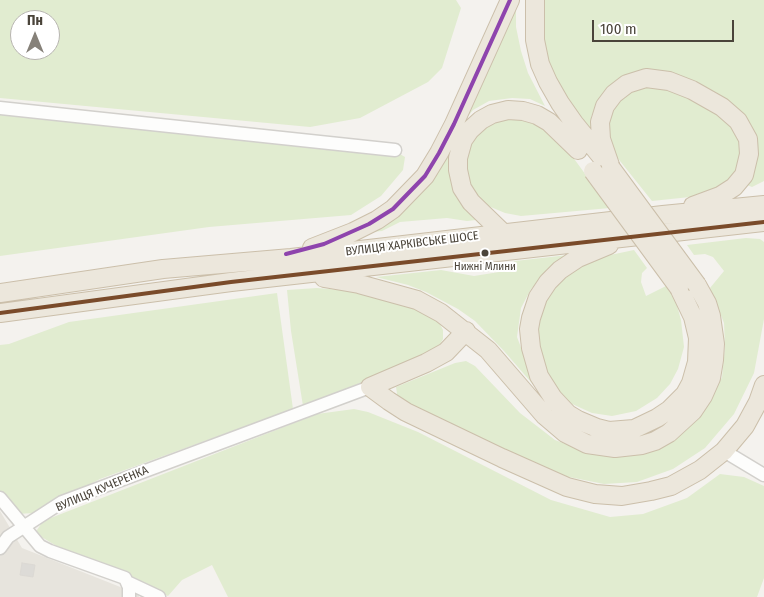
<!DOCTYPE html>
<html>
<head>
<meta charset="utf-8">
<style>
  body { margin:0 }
  #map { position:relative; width:764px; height:597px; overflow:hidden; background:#f4f2ee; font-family:"Fira Sans Condensed",sans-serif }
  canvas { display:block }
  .north { position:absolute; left:10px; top:10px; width:50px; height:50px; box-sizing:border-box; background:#fff; border:1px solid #b7b4b0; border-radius:50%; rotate:0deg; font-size:14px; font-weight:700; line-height:20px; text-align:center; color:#4a443a }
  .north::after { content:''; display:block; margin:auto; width:18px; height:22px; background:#868179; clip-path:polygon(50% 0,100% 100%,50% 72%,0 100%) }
  .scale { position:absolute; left:592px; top:20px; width:142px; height:22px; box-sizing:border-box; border:2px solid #4a443a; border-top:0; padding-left:6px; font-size:15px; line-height:18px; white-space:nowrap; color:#4a443a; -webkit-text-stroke:4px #fff; paint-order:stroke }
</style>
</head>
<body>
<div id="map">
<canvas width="764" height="597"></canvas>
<div class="north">Пн</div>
<div class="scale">100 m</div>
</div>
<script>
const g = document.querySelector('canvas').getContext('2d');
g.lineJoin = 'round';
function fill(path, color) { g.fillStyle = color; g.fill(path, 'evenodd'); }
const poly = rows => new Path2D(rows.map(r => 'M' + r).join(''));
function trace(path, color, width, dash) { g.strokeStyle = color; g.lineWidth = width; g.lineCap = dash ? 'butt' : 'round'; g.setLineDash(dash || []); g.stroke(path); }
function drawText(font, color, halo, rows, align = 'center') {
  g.font = font + ' "Fira Sans Condensed",sans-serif'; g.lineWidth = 4; g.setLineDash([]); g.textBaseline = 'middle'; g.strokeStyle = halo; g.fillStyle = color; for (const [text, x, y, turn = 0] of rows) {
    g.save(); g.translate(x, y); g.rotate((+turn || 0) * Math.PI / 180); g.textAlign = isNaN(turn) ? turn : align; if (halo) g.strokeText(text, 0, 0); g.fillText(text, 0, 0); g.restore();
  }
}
const residential = poly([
  [0,511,22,548,138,594,139,597,0,597]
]);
const green = poly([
  [0,0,456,0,461,8,442,68,428,82,360,118,310,127,0,98],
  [20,20,50,20,50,50,20,50],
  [540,0,764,0,764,181,752,187,747,185,755,150,693,86,612,85,598,100,591,117,591,138,543,60],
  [516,2,516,27,521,51,528,73,545,106,530,99,512,98,489,101,473,110,461,125,451,149,451,167,485,219,467,221,447,218,400,222,382,231,361,233,426,180],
  [648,80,721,112,744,144,735,179,709,195,652,201,616,156,605,136,614,98],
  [0,114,391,149,405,157,403,170,381,196,351,215,209,227,0,256],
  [526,116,556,134,610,208,521,216,505,213,486,205,471,191,466,177,466,148,488,122],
  [746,238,760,239,764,242,764,319,754,373,734,414,705,448,673,469,637,482,604,484,569,477,544,469,398,400,396,387,455,363,466,361,475,366,520,413,555,440,589,453,619,457,654,450,676,438,690,426,711,400,722,377,725,347,724,323,710,288,724,271,713,257,705,254,694,255,687,245],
  [634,250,647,268,642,273,641,282,646,296,666,286,676,302,681,320,684,347,678,369,670,384,657,398,636,411,612,416,592,413,572,404,552,384,540,363,534,337,537,310,560,277,591,259],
  [568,255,531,289,521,308,517,337,537,389,504,351,475,321,458,309,426,292,408,285,376,277,441,270,474,276,499,272,515,261],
  [317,288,354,291,415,306,439,322,443,330,443,339,439,346,418,360,303,406,291,331,287,290],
  [277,293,293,409,100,479,35,513,16,514,0,494,0,345,9,344,69,322],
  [354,409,368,412,418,432,551,500,610,517,643,514,687,498,720,474,744,477,764,486,764,578,757,597,228,597,212,565,182,580,168,596,99,561,68,553,35,533,43,521,317,414]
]);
const building = poly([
  [22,563,35,565,33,577,20,575,22,563]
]);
const minor = poly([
  [0,108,395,150],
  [724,451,764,475],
  [0,498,40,546,50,551,125,578,129,587,129,597],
  [0,548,8,537,62,502,370,387],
  [127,582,159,597]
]);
const highway = poly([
  [535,0,535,40,540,64,548,82,560,103,574,123,604,160],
  [611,168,601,139,600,122,605,106,614,94,627,84,646,78,669,81,692,90,722,107,738,121,748,139,749,154,744,175,734,187,720,196,693,206],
  [503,233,471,202,462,188,458,170,458,158,463,140,470,130,481,120,492,114,508,110,523,111,537,115,549,122,578,150],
  [609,245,578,258,560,270,548,282,538,297,531,318,529,329,531,348,539,376,553,398,568,414,578,420,597,428,609,431,634,429,657,418,669,410,685,394,691,383,697,362,698,338,693,317,679,288],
  [312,248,353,232,377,220,393,209,425,176,439,153,454,124,510,0],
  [324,278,359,284,417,300,441,313,488,350,545,416,565,433,587,444,615,448,642,445,655,441,669,433,693,411,703,396,711,378,714,360,715,344,711,316,707,303,697,285],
  [0,293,163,269,291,258,663,215,764,205],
  [0,313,231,282,764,222],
  [466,331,446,352,426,363,370,387,389,401,406,412,502,458,567,487,595,494,622,496,651,491,671,486,700,470,724,451,745,426,758,402,764,385]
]);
const highwayBridge = poly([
  [611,168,697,285],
  [593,171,679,288]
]);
const bus1 = poly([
  [286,254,324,244,369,224,393,209,425,176,439,153,454,124,510,0]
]);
const bus2 = poly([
  [0,313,231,282,764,222]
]);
const markers = [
  [485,253,4.5,"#4a443a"]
];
const busNames = [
  ["Нижні Млини",485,267]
];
const streetNames = [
  ["ВУЛИЦЯ ХАРКІВСЬКЕ ШОСЕ",412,244,-7],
  ["ВУЛИЦЯ КУЧЕРЕНКА",102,489,-23]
];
fill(residential, '#e7e4dd');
fill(green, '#e1ecd0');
fill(building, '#dddbd7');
trace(building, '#dcd9d4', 1);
trace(minor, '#d2d0cc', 15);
trace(highway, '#cbbfaa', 20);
trace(minor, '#fdfdfc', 12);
trace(highway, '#ece7dc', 18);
trace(highwayBridge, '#cbbfaa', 20, []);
trace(highwayBridge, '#ece7dc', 18);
trace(bus1, '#8e44ad', 4);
trace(bus2, '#7a4b2a', 4);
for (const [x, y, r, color] of markers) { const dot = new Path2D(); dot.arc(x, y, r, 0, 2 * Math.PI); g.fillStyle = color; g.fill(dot); trace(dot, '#fff', 2); }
drawText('11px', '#4a443a', '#fff', busNames);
drawText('12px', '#4a443a', '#fff', streetNames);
</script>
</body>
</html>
